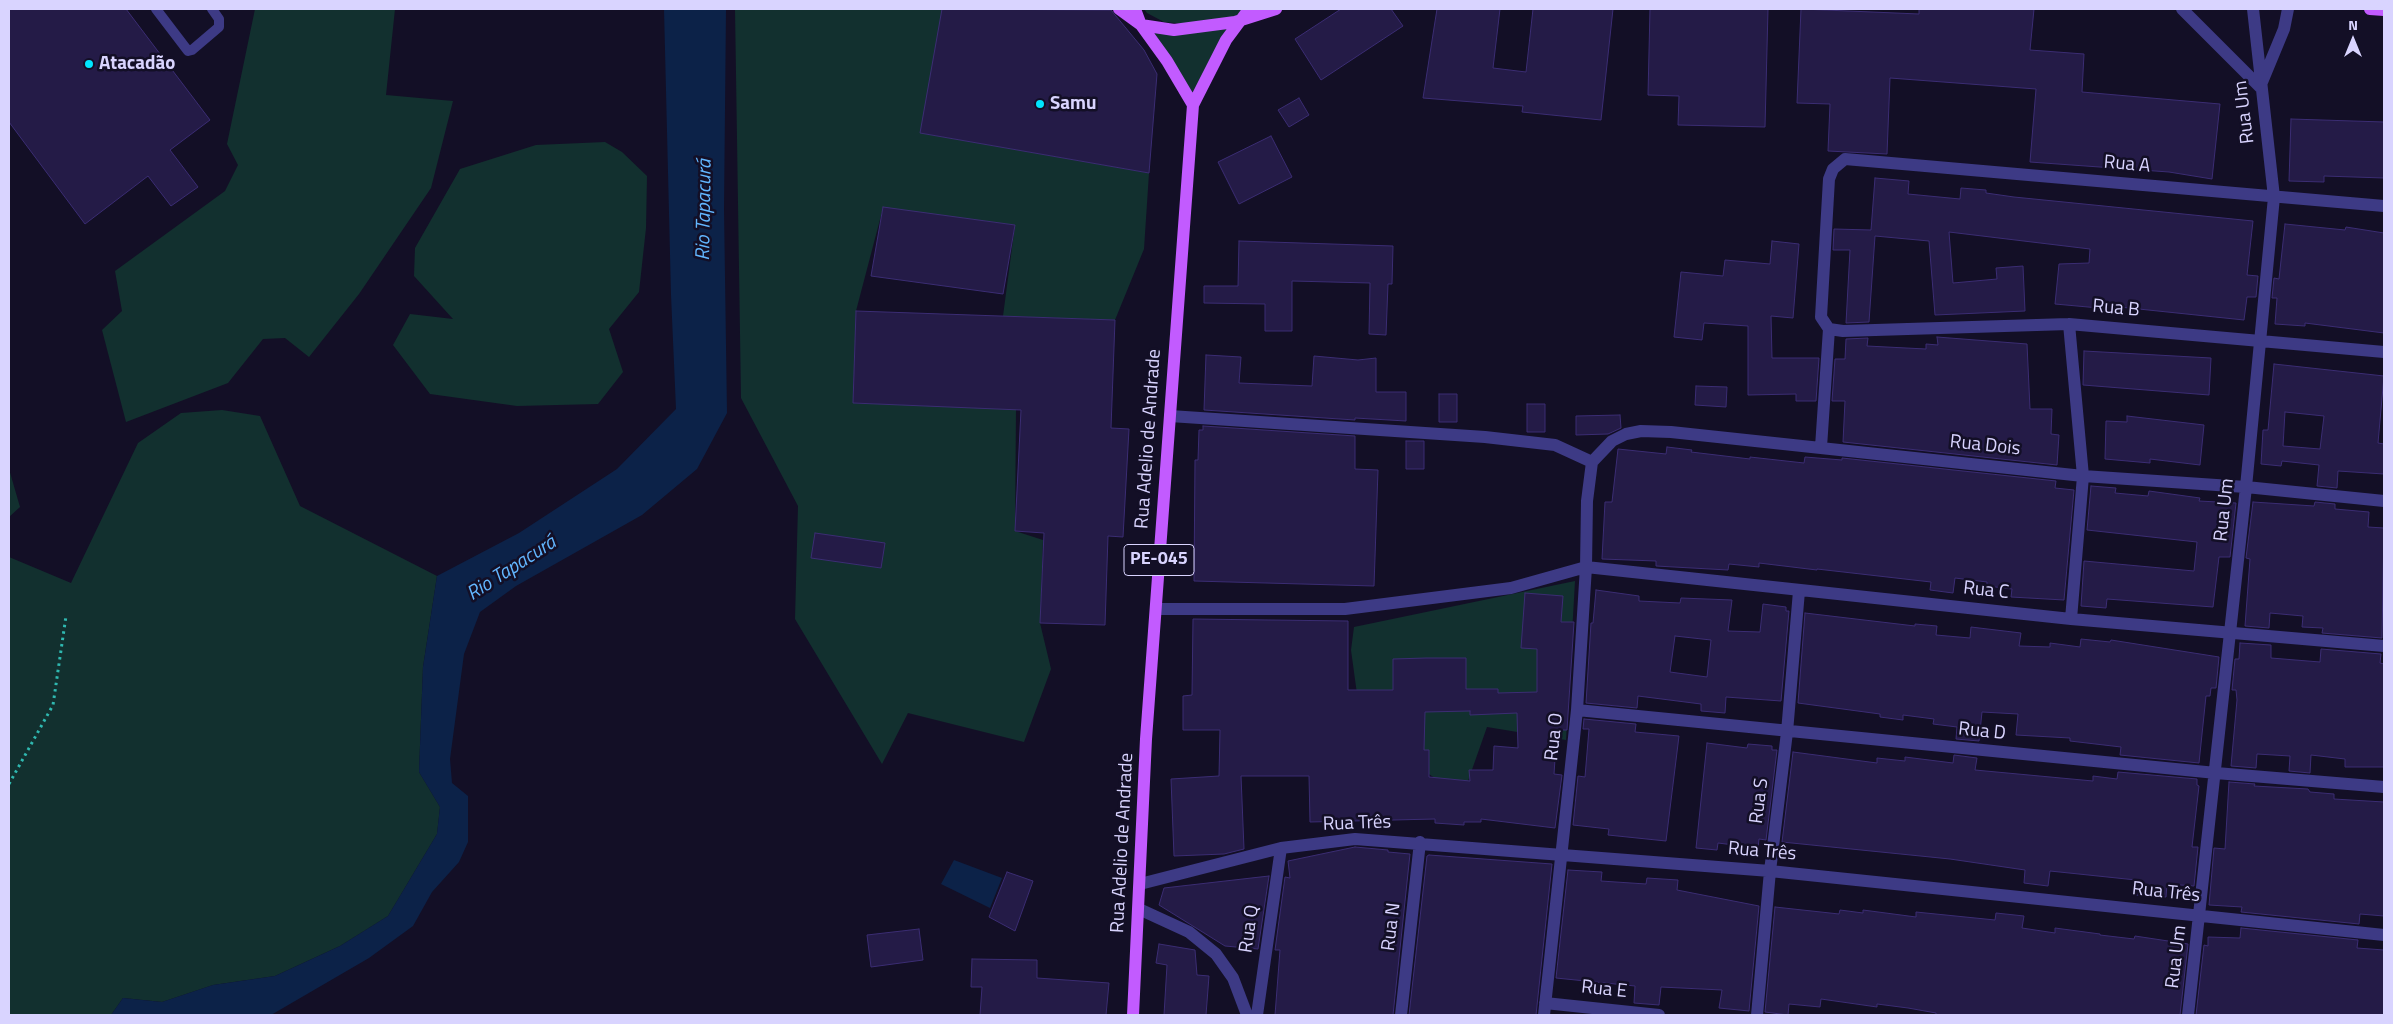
<!DOCTYPE html>
<html>
<head>
<meta charset="utf-8">
<style>
  body { margin:0 }
  #map { position:relative; width:2393px; height:1024px; overflow:hidden; background:#130f26; font-family:"Titillium Web",sans-serif }
  canvas { display:block }
  .frame { position:absolute; inset:0; border:10px solid #d9d4ff; pointer-events:none }
  .north { position:absolute; left:2328px; top:15px; width:50px; height:50px; -webkit-text-stroke:4px #130f26; paint-order:stroke; rotate:0deg; font-size:14px; font-weight:700; line-height:20px; text-align:center; color:#d9d4ff }
  .north::after { content:''; display:block; margin:auto; width:18px; height:22px; background:#d9d4ff; clip-path:polygon(50% 0,100% 100%,50% 72%,0 100%) }
</style>
</head>
<body>
<div id="map">
<canvas width="2393" height="1024"></canvas>
<div class="frame"></div>
<div class="north">N</div>
</div>
<script>
const g = document.querySelector('canvas').getContext('2d');
g.lineJoin = 'round';
function fill(path, color) { g.fillStyle = color; g.fill(path, 'evenodd'); }
const poly = rows => new Path2D(rows.map(r => 'M' + r).join(''));
function trace(path, color, width, dash) { g.strokeStyle = color; g.lineWidth = width; g.lineCap = dash ? 'butt' : 'round'; g.setLineDash(dash || []); g.stroke(path); }
function drawText(font, color, halo, rows, align = 'center') {
  g.font = font + ' "Titillium Web",sans-serif'; g.lineWidth = 5; g.setLineDash([]); g.textBaseline = 'middle'; g.strokeStyle = halo; g.fillStyle = color; for (const [text, x, y, turn = 0] of rows) {
    g.save(); g.translate(x, y); g.rotate((+turn || 0) * Math.PI / 180); g.textAlign = isNaN(turn) ? turn : align; if (halo) g.strokeText(text, 0, 0); g.fillText(text, 0, 0); g.restore();
  }
}
const green = poly([
  [255,9,395,9,386,95,453,101,431,188,359,294,309,357,285,338,263,339,228,383,126,422,102,330,122,311,115,271,225,191,238,165,227,144],
  [735,9,943,9,921,133,1149,173,1144,249,1115,320,1003,316,1015,225,883,208,856,311,853,403,1016,409,1015,531,1043,540,1040,623,1051,669,1024,742,908,713,882,764,795,619,798,506,741,398],
  [1144,9,1244,9,1238,19,1188,24,1164,22,1147,13],
  [1235,27,1192,93,1151,32],
  [605,142,622,152,647,176,646,228,639,292,609,329,623,372,598,404,517,406,430,394,393,345,410,314,453,319,414,276,415,248,460,169,536,145],
  [222,410,260,416,300,506,437,576,423,667,419,772,440,807,437,834,388,916,340,946,275,976,213,985,162,1002,123,998,111,1015,9,1015,9,557,71,583,138,443,181,413],
  [9,469,20,507,9,517],
  [1575,581,1566,740,1487,727,1468,781,1435,778,1358,729,1357,694,1351,650,1354,627]
]);
const water = poly([
  [664,9,726,9,724,209,727,413,697,469,642,515,516,586,480,612,464,654,450,759,452,783,468,796,468,842,459,862,432,892,413,926,369,958,271,1015,111,1015,123,998,162,1002,213,985,275,976,340,946,388,916,437,834,440,807,419,772,423,667,437,576,519,533,617,469,676,409,671,295],
  [954,860,1002,878,990,908,941,884]
]);
const building = poly([
  [9,9,126,9,210,120,170,150,198,187,171,206,148,176,85,224,9,122,9,9],
  [942,9,1111,10,1144,50,1157,74,1149,173,920,133,942,9],
  [1341,9,1391,9,1403,26,1321,80,1295,39,1341,9],
  [1437,9,1500,9,1493,68,1526,72,1533,9,1613,9,1601,120,1522,112,1523,106,1423,98,1437,9],
  [1650,9,1768,9,1765,127,1678,125,1679,96,1648,95,1650,9],
  [1801,9,1919,14,1919,9,2034,9,2030,50,2084,54,2082,92,2220,104,2212,179,2169,172,2030,162,2036,89,1890,78,1887,154,1828,151,1830,104,1797,103,1801,9],
  [1299,98,1309,115,1289,127,1278,110,1299,98],
  [2291,119,2384,122,2384,178,2324,176,2324,182,2289,181,2291,119],
  [1271,136,1292,177,1239,204,1218,162,1271,136],
  [1875,178,1909,181,1908,194,1960,199,1961,188,1986,190,1986,193,2014,197,2253,221,2247,275,2258,276,2256,297,2247,297,2244,320,2110,306,2110,309,2055,304,2059,264,2089,263,2090,249,1949,232,1953,283,1997,279,1996,268,2023,266,2025,311,1935,315,1929,241,1875,236,1869,322,1846,323,1850,250,1833,250,1834,229,1871,230,1875,178],
  [883,207,1015,225,1003,294,871,276,883,207],
  [2285,224,2345,230,2346,227,2384,233,2384,333,2305,323,2305,326,2275,324,2277,298,2272,298,2274,278,2279,279,2285,224],
  [1239,241,1393,246,1392,284,1388,284,1386,335,1369,334,1370,283,1292,281,1292,331,1265,331,1265,304,1204,303,1204,286,1238,286,1239,241],
  [1772,241,1799,244,1793,318,1771,316,1772,358,1819,358,1816,401,1796,401,1796,394,1748,395,1748,326,1704,323,1702,340,1674,337,1681,272,1723,276,1725,260,1770,264,1772,241],
  [856,311,1115,320,1111,428,1129,429,1123,537,1108,536,1105,625,1040,623,1044,533,1015,531,1021,410,853,403,856,311],
  [1937,337,2027,344,2030,409,2052,409,2051,434,2059,435,2057,465,1843,442,1845,401,1832,401,1835,359,1845,359,1846,339,1868,338,1867,346,1926,349,1926,344,1938,345,1937,337],
  [2084,351,2211,358,2209,395,2083,385,2084,351],
  [1206,355,1241,357,1239,383,1312,386,1314,356,1358,360,1376,358,1376,392,1406,392,1406,421,1355,418,1355,420,1204,410,1206,355],
  [2274,364,2384,376,2378,443,2384,444,2384,474,2338,471,2337,488,2317,486,2319,465,2282,461,2281,466,2261,464,2263,430,2268,430,2274,364],
  [2285,412,2324,416,2320,449,2283,446,2285,412],
  [1696,386,1727,387,1726,407,1695,405,1696,386],
  [1439,394,1457,394,1457,422,1439,422,1439,394],
  [1527,404,1545,404,1545,432,1527,432,1527,404],
  [1620,415,1621,428,1608,434,1576,435,1576,416,1620,415],
  [2127,416,2204,425,2200,465,2150,459,2150,463,2105,459,2106,421,2127,422,2127,416],
  [1203,426,1355,436,1355,469,1378,470,1374,586,1194,581,1195,460,1198,460,1199,430,1203,430,1203,426],
  [1406,441,1424,441,1424,469,1406,469,1406,441],
  [1667,447,1692,450,1691,452,1750,459,1750,457,1804,463,1805,457,1842,460,1842,458,2056,481,2055,488,2074,490,2064,600,2011,597,2012,589,1987,586,1987,582,1955,578,1953,593,1930,590,1931,582,1817,569,1817,570,1759,563,1759,567,1729,564,1728,570,1656,566,1656,561,1602,559,1605,502,1612,502,1618,449,1666,454,1667,447],
  [2091,486,2116,488,2115,493,2148,496,2149,491,2200,498,2199,501,2236,503,2230,557,2219,557,2213,607,2107,599,2106,608,2081,606,2084,561,2194,571,2197,542,2087,530,2091,486],
  [2253,502,2314,506,2315,502,2335,504,2335,509,2369,512,2368,527,2384,528,2382,638,2322,633,2323,628,2302,627,2303,616,2270,613,2269,628,2245,626,2250,559,2246,558,2253,502],
  [815,533,885,543,881,568,811,558,815,533],
  [1596,590,1639,596,1639,601,1680,603,1681,598,1732,600,1728,631,1760,632,1763,604,1786,607,1786,611,1789,611,1781,701,1726,697,1725,713,1701,711,1701,704,1638,696,1637,708,1586,703,1591,623,1593,623,1596,590],
  [1675,636,1711,640,1707,677,1670,672,1675,636],
  [1525,593,1563,596,1561,622,1574,622,1567,730,1557,730,1554,774,1562,775,1555,828,1481,819,1481,822,1464,822,1464,825,1435,823,1435,819,1310,822,1309,776,1241,776,1244,849,1224,854,1174,856,1171,779,1219,776,1220,730,1183,730,1183,696,1192,695,1193,619,1348,621,1348,690,1393,690,1393,659,1426,658,1466,658,1466,689,1498,689,1498,693,1537,692,1537,649,1521,648,1525,593],
  [1470,711,1470,715,1517,713,1518,748,1494,746,1493,770,1469,770,1470,781,1429,777,1429,750,1424,750,1425,712,1470,711],
  [1805,613,1915,626,1915,624,1937,626,1936,635,1970,638,1971,627,2021,633,2019,646,2050,647,2050,643,2080,647,2081,639,2110,642,2111,640,2219,657,2216,688,2211,688,2210,696,2206,696,2199,763,2120,755,2121,747,2070,741,2070,738,2016,735,2018,714,1982,712,1979,741,1956,739,1957,727,1933,724,1934,719,1903,715,1903,720,1880,717,1880,714,1798,703,1805,613],
  [2240,643,2271,645,2271,658,2320,662,2321,649,2381,654,2380,663,2384,664,2384,767,2345,767,2345,759,2311,755,2310,773,2289,771,2290,756,2257,754,2256,768,2231,766,2237,700,2236,690,2232,690,2235,659,2239,659,2240,643],
  [1584,719,1636,724,1635,732,1679,736,1666,841,1608,835,1609,829,1573,825,1578,776,1585,777,1589,729,1583,729,1584,719],
  [1707,743,1747,748,1748,744,1772,746,1772,750,1777,750,1766,840,1759,839,1758,848,1718,843,1717,850,1696,848,1707,743],
  [1793,752,1877,763,1877,758,1905,761,1905,757,1953,763,1954,755,1977,758,1975,770,2093,781,2093,776,2117,779,2118,772,2197,779,2197,785,2199,786,2192,847,2198,847,2194,886,2167,884,2166,897,2135,895,2136,880,2050,871,2048,886,2024,883,2025,870,1950,859,1782,842,1793,752],
  [2229,782,2255,784,2254,786,2308,789,2310,792,2334,794,2334,799,2384,802,2384,916,2360,914,2359,924,2241,912,2242,907,2209,905,2214,848,2225,849,2229,782],
  [1355,847,1388,850,1388,852,1410,854,1393,1015,1275,1015,1280,950,1275,950,1285,877,1290,878,1288,861,1355,847],
  [1429,855,1552,864,1536,1015,1409,1015,1427,856,1429,855],
  [1568,870,1602,872,1601,881,1646,884,1647,878,1678,880,1677,890,1759,906,1749,1011,1719,1008,1722,990,1661,987,1659,1005,1634,1003,1635,986,1556,978,1568,870],
  [1007,872,1033,881,1015,931,989,917,1007,872],
  [1269,876,1258,949,1225,946,1159,905,1164,888,1269,876],
  [1775,907,1839,914,1840,910,1863,913,1863,910,1916,917,1916,912,1995,920,1996,913,2024,916,2022,928,2055,933,2055,928,2100,934,2100,935,2134,939,2135,936,2188,944,2180,1015,1936,1015,1936,1013,1908,1008,1877,1004,1877,1007,1821,999,1820,1007,1789,1004,1788,1015,1765,1012,1775,907],
  [2241,928,2358,940,2357,948,2384,950,2384,1015,2196,1015,2204,945,2208,946,2208,937,2240,938,2241,928],
  [919,929,923,960,871,967,867,935,919,929],
  [1159,944,1195,950,1197,975,1209,976,1206,1015,1164,1015,1167,965,1156,963,1159,944],
  [972,959,1037,960,1037,978,1109,983,1106,1015,980,1015,982,987,971,987,972,959]
]);
const path = poly([
  [9,784,53,705,66,616]
]);
const lane = poly([
  [156,9,188,51,192,50,219,27,219,19,212,9]
]);
const street = poly([
  [2182,9,2260,87,2284,29,2288,9],
  [2384,206,1845,159,1833,169,1829,179,1821,317,1829,329,1843,331,2069,324,2384,352],
  [2069,324,2083,476,2071,619],
  [1170,416,1485,437,1555,445,1592,462],
  [1821,447,1829,329],
  [1592,462,1612,441,1626,434,1641,431,1671,432,2083,476,2246,487,2384,501],
  [1156,609,1345,609,1511,588,1586,567,2071,619,2384,646],
  [1577,710,2216,773,2384,787],
  [1140,884,1281,848,1355,839,1770,871,2384,935],
  [1139,909,1189,932,1216,954,1233,978,1247,1015],
  [1545,1003,1659,1015],
  [1257,1015,1281,848],
  [1401,1015,1420,842],
  [1544,1015,1577,710,1586,567,1587,501,1592,462],
  [1757,1015,1770,871,1787,732,1799,591],
  [2188,1015,2246,487,2274,197,2253,9]
]);
const primary = poly([
  [1119,9,1141,25,1174,30,1235,22,1276,9],
  [1135,9,1141,25,1167,61,1193,105],
  [2370,9,2384,10],
  [1133,1015,1146,739,1193,105,1226,40,1249,9]
]);
const markers = [
  [89,64,5,"#00e5ff"],
  [1040,104,5,"#00e5ff"]
];
const shields = [
  [1159,560,70]
];
const shieldNames = [
  ["PE-045",1159,560]
];
const poiNames = [
  ["Atacadão",99,64],
  ["Samu",1050,104]
];
const streetNames = [
  ["Rua Um",2245,112,-97],
  ["Rua A",2127,165,5],
  ["Rua B",2116,309,5],
  ["Rua Adelio de Andrade",1149,439,-86],
  ["Rua Dois",1985,446,6],
  ["Rua Um",2225,510,-84],
  ["Rua C",1986,591,6],
  ["Rua D",1982,732,6],
  ["Rua O",1555,737,-84],
  ["Rua S",1760,801,-83],
  ["Rua Três",1357,824,-2],
  ["Rua Adelio de Andrade",1123,843,-87],
  ["Rua Três",1762,852,5],
  ["Rua Três",2166,893,6],
  ["Rua N",1392,927,-83],
  ["Rua Q",1250,929,-82],
  ["Rua Um",2177,957,-83],
  ["Rua E",1604,990,6]
];
const waterNames = [
  ["Rio Tapacurá",705,210,-89],
  ["Rio Tapacurá",512,569,-33]
];
fill(green, '#12302f');
fill(water, '#0c2248');
fill(building, '#241b47');
trace(building, '#3b2d73', 1);
trace(path, '#2fb8b0', 3, [2.5, 4]);
trace(lane, '#3d3a85', 10);
trace(street, '#3d3a85', 12);
trace(primary, '#c25bff', 12);
for (const [x, y, r, color] of markers) { const dot = new Path2D(); dot.arc(x, y, r, 0, 2 * Math.PI); g.fillStyle = color; g.fill(dot); trace(dot, '#130f26', 2); }
for (const [x, y, w] of shields) { const box = new Path2D(); box.roundRect(x - w / 2, y - 15.5, w, 31, 4); g.fillStyle = '#130f26'; g.fill(box); trace(box, '#d9d4ff', 1); }
drawText('bold 18px', '#d9d4ff', null, shieldNames);
drawText('bold 19px', '#d9d4ff', '#130f26', poiNames, 'left');
drawText('19px', '#d9d4ff', '#130f26', streetNames);
drawText('italic 20px', '#62b6ff', '#130f26', waterNames);
</script>
</body>
</html>
